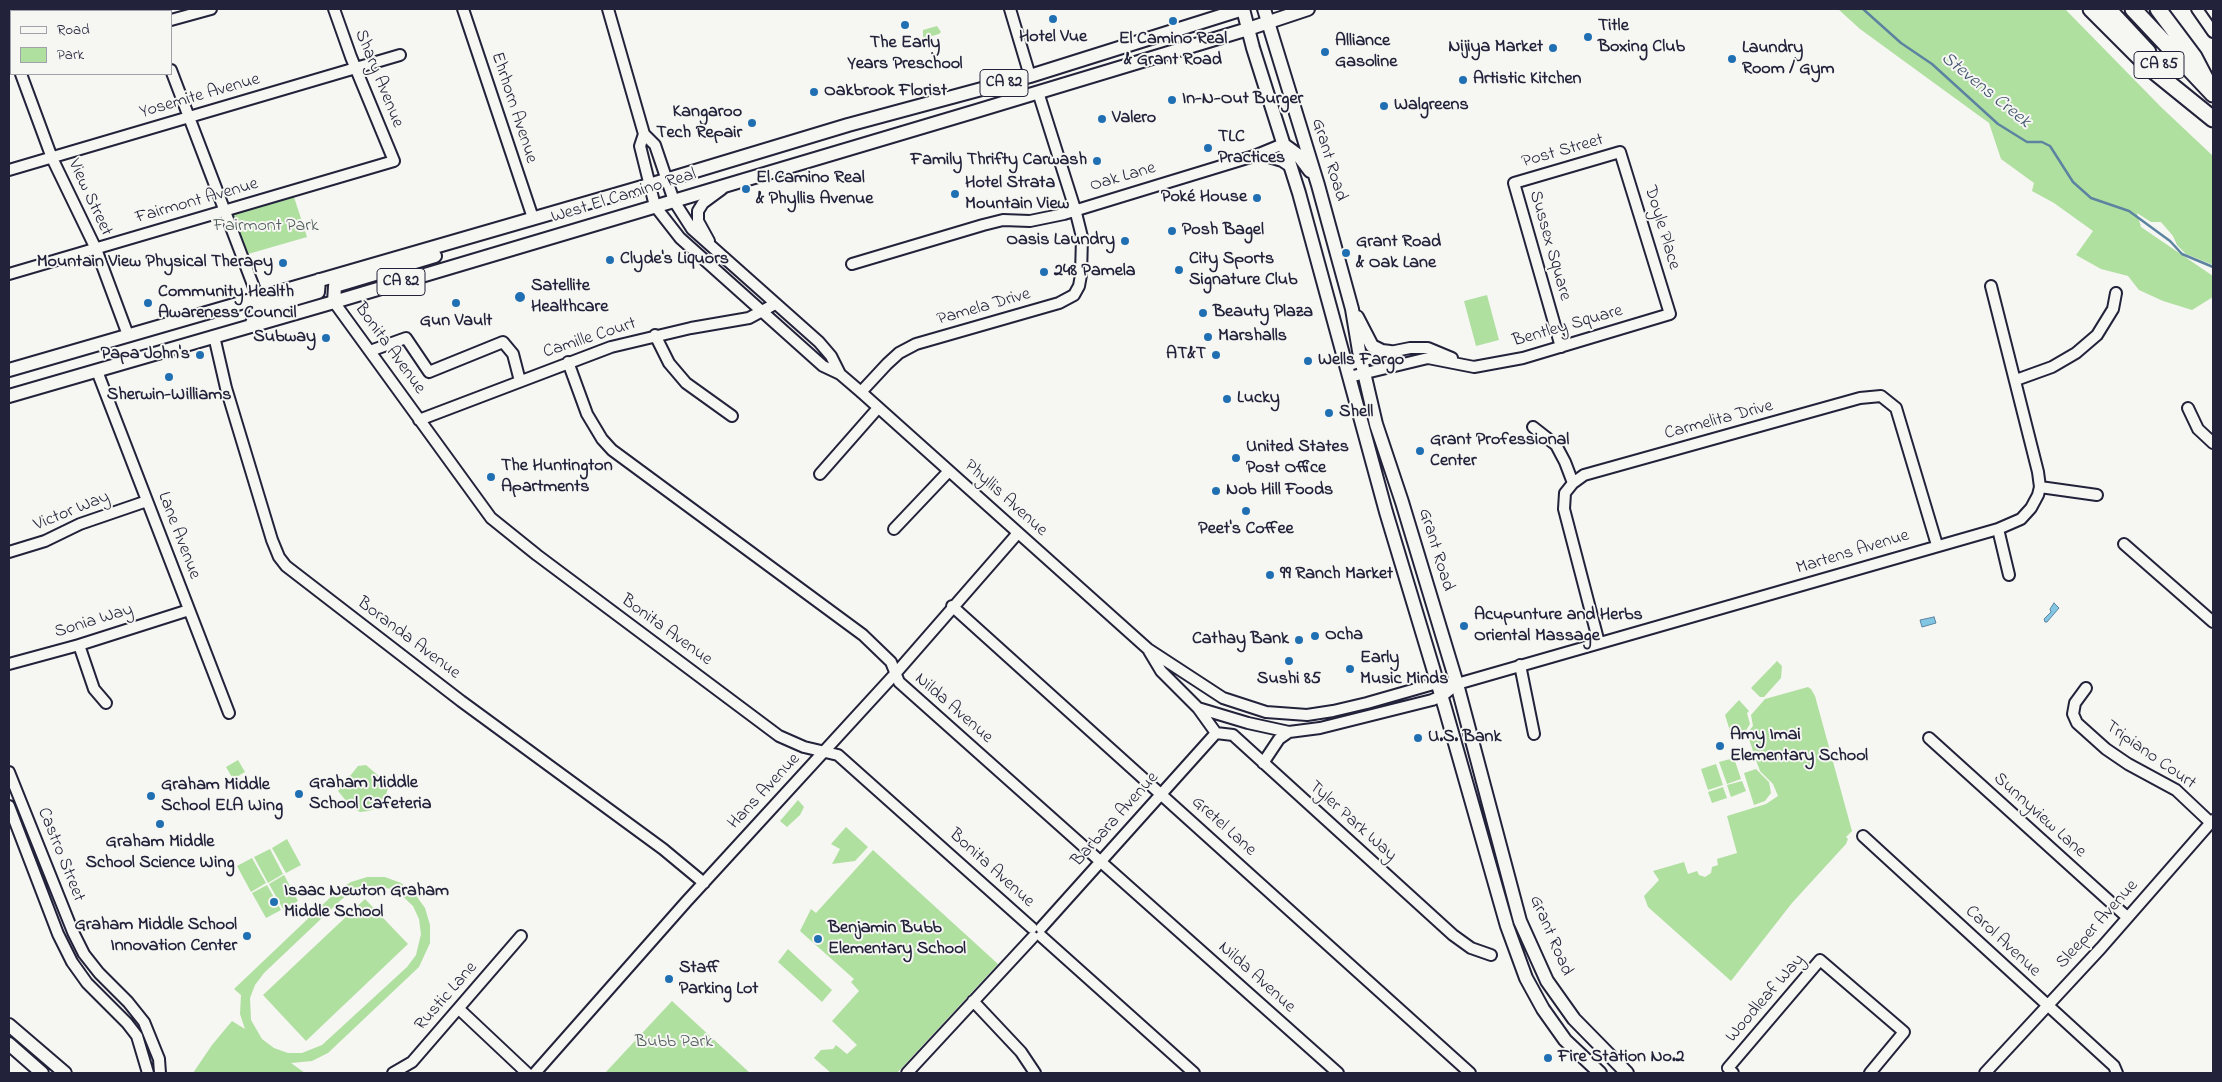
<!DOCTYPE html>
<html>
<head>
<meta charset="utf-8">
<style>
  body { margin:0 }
  #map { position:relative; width:2222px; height:1082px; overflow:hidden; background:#f6f6f2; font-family:"Indie Flower",sans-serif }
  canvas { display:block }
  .frame { position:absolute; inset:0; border:10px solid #22223b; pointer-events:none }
  .legend { position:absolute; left:10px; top:10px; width:162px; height:65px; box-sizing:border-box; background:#f6f6f2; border:1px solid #a1a1a9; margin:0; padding:6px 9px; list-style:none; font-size:15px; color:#22223b }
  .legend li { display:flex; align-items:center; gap:10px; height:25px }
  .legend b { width:25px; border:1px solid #a1a1a9 }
</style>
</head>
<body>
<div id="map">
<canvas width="2222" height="1082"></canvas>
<div class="frame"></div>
<ul class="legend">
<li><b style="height:6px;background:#f6f6f2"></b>Road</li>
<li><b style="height:14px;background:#b0e0a0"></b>Park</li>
</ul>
</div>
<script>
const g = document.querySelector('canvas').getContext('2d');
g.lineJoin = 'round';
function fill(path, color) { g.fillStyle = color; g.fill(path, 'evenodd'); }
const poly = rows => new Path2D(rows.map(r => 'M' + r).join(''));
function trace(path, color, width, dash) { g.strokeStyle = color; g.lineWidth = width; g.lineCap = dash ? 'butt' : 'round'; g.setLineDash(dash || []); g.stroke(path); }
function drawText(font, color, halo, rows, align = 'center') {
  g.font = font + ' "Indie Flower",sans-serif'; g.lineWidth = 4; g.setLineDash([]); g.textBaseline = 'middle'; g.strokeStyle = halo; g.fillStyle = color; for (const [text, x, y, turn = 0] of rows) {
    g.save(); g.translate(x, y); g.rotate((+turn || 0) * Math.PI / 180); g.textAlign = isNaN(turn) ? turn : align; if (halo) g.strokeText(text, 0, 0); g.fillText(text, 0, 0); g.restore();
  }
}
const green = poly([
  [1838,9,2065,9,2161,107,2213,156,2213,265,2186,254,2177,245,2173,236,2161,222,2151,222,2137,213,2141,227,2213,276,2213,297,2192,310,2163,301,2139,290,2128,276,2101,269,2076,255,2093,231,2054,203,2032,191,2034,183,2001,159,1989,123,1860,29],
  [937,26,941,32,939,34,925,38,923,37,923,30],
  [294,197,307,237,248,254,232,214],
  [1487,295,1499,340,1476,346,1464,301],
  [1777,661,1782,666,1781,678,1764,697,1760,697,1751,688],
  [1808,687,1811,689,1815,696,1852,831,1846,837,1848,839,1846,844,1792,903,1731,981,1648,907,1644,896,1659,880,1653,871,1684,862,1688,874,1697,871,1699,875,1705,877,1711,873,1712,867,1718,865,1717,859,1737,853,1727,816,1766,804,1778,796,1773,784,1760,771,1757,763,1747,733,1753,726,1751,715,1765,699],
  [1739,700,1749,711,1747,713,1750,724,1745,732,1731,734,1725,715],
  [1734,758,1741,779,1727,784,1719,762],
  [238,760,245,772,233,779,226,767],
  [1716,764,1723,785,1708,790,1701,769],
  [366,765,389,785,384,801,377,808,369,811,360,812,351,807,338,791,358,766],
  [1756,769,1769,782,1771,793,1765,801,1754,805,1744,773],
  [1742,781,1746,791,1731,797,1727,785],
  [1723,787,1727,798,1712,803,1708,792],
  [798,800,804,807,800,815,787,827,780,821],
  [846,827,868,847,855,861,832,864,840,849,831,844],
  [287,839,301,865,286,873,272,848],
  [270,849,283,874,268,883,254,857],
  [873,850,998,964,897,1073,831,1073,814,1058,821,1050,833,1049,836,1045,847,1054,857,1045,832,1021,859,991,851,982,854,979,800,931,811,909,816,913],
  [252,858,266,883,251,892,237,866],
  [284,875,298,901,283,909,269,884],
  [367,877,385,877,401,883,415,894,425,908,430,925,430,943,419,967,328,1053,312,1061,291,1063,305,1073,193,1073,212,1045,232,1021,245,1029,240,1014,241,995,234,989,336,892,351,882],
  [369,886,383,887,397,891,413,906,419,919,421,934,416,955,407,967,322,1045,302,1053,288,1053,274,1048,262,1039,251,1020,250,998,255,985,264,973,342,899,355,890],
  [267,885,281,910,266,918,252,893],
  [365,899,408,944,306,1041,263,995],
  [788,949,832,990,822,1002,778,962],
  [672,1001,750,1073,605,1073]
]);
const water = poly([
  [2054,603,2059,608,2047,622,2045,622,2044,619,2051,612,2050,609,2054,603],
  [1934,617,1936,623,1922,627,1920,620,1934,617]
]);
const stream = poly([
  [1863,9,1901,43,1932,64,1998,124,2027,142,2042,142,2050,146,2073,182,2091,198,2129,211,2170,241,2182,254,2213,267]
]);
const minor = poly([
  [146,9,147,11],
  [463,9,533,218],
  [608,9,644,134,640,146,655,206,680,238,823,366,840,374,861,392,1148,649,1223,698,1266,712,1307,715,1333,711,1367,703,1437,683,1457,684,1998,529,2021,519,2031,508,2038,495,2040,487,2038,472,1991,286],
  [1010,9,1030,76],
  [2197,9,2213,32],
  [171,20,211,9],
  [9,43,11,49],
  [9,67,11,66],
  [171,70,258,298],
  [21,74,52,158,96,249,128,335],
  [644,134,655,145,674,201,692,229,819,342,831,356,840,374],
  [1259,154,1282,161,1291,167],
  [9,170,400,55],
  [709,241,698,221,698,211,703,203,722,189],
  [852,264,983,225,1003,220,1030,221,1064,214,1254,156,1283,144],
  [9,274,394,161,351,57,334,9],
  [334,302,491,518,537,555,779,736,804,747,838,755,1032,928],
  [655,335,669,363,686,383,732,416],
  [214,336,226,388,272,540,279,557,286,566,461,701,663,849,704,883],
  [370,351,406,338,429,372,503,342,513,354,520,381],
  [568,362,587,414,602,439,612,450,863,635,891,662,899,682,1338,1073],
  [1346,366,1390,352,1410,348,1428,348,1452,358],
  [97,371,229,713],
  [1349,377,1428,358,1474,367,1523,358,1670,314,1620,152,1514,183,1561,347],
  [2016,380,2052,367,2076,353,2097,335,2113,309,2116,293],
  [861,392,887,364,899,353,916,344,1059,303,1074,295,1079,286,1081,275,1082,237,1075,209,1038,92],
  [2188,408,2198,429,2213,443],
  [419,420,611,347,691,328,749,318,775,304],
  [1533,427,1556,445,1565,462,1573,483],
  [820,474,878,408],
  [2040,487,2097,495],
  [894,529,949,471],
  [1998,529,2009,575],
  [2124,544,2213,622],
  [9,552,45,541,80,524,147,501],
  [952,606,1470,1073],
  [1599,643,1564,509,1565,493,1573,483,1584,475,1860,398,1881,396,1896,408,1937,545],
  [79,645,94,689,106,703],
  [1149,651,1161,671,1198,708,1248,723,1289,732,1320,728,1432,700,1442,696,1457,684],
  [9,664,79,645,189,610],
  [1520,665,1534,734],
  [2086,688,2075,703,2073,714,2077,723,2106,749,2128,764,2176,790,2211,823],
  [1198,708,1216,733],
  [1216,733,1233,735,1453,935,1471,948,1491,955],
  [1929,738,2127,917],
  [1263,763,1279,739,1289,732],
  [9,772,73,932,84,954,99,973,128,1002,144,1022,159,1059,160,1073],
  [9,806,58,934,72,962,87,983,127,1023,137,1036,148,1073],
  [1863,836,2114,1066,2117,1073],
  [1041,928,1216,733],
  [1041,936,1194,1073],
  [973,1001,1021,1052,1035,1073],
  [459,1009,527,1073],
  [393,1073,412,1062,521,936],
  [535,1073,686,902,895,674,1018,533],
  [907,1073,1033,937],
  [1733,1073,1728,1068,1820,960,1904,1032,1870,1073],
  [1985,1073,2101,948,2213,820]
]);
const major = poly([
  [1243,9,1253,48,1299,193,1386,512,1445,708,1507,926,1526,978,1543,1009,1565,1040,1600,1073],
  [1264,9,1318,185,1352,309,1359,351,1376,424,1402,502,1457,684,1520,921,1547,981,1574,1019,1627,1073],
  [1283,144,1298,155,1310,171],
  [334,302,335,286,435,256],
  [1357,317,1372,346,1382,351,1390,352],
  [251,326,257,310,318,292,319,280],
  [9,370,649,185,848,125,1030,76,1243,9],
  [9,396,334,302,973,112,1248,29,1308,9],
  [9,1025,65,1073],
  [9,1044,42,1073]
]);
const highway = poly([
  [2091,9,2150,68,2213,119],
  [2108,9,2148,52],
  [2133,9,2213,94],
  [2158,9,2194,57,2206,80]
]);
const markers = [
  [1053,19,5,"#1f6fb2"],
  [1173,21,5,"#1f6fb2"],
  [905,25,5,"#1f6fb2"],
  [1588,37,5,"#1f6fb2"],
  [1553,48,5,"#1f6fb2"],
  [1325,52,5,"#1f6fb2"],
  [1732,59,5,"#1f6fb2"],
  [1463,80,5,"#1f6fb2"],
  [814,92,5,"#1f6fb2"],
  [1172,100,5,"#1f6fb2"],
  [1384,106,5,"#1f6fb2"],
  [1102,119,5,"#1f6fb2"],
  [752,123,5,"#1f6fb2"],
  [1208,148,5,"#1f6fb2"],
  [1097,161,5,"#1f6fb2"],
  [746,189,5,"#1f6fb2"],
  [955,194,5,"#1f6fb2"],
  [1257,198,5,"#1f6fb2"],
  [1172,231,5,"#1f6fb2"],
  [1125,241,5,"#1f6fb2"],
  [1346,253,5,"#1f6fb2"],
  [610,260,5,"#1f6fb2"],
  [283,263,5,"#1f6fb2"],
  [1179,270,5,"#1f6fb2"],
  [1044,272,5,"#1f6fb2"],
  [520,297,6,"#1f6fb2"],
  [148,303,5,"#1f6fb2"],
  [456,303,5,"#1f6fb2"],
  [1203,313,5,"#1f6fb2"],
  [1208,337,5,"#1f6fb2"],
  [326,338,5,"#1f6fb2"],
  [200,355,5,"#1f6fb2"],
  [1216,355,5,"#1f6fb2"],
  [1308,361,5,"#1f6fb2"],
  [169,377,5,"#1f6fb2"],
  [1227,399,5,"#1f6fb2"],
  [1329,413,5,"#1f6fb2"],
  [1420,451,5,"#1f6fb2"],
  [1236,458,5,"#1f6fb2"],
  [491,477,5,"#1f6fb2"],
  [1216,491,5,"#1f6fb2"],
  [1246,511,5,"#1f6fb2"],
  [1270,575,5,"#1f6fb2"],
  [1464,626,5,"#1f6fb2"],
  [1315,636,5,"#1f6fb2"],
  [1299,640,5,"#1f6fb2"],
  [1289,661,5,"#1f6fb2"],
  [1350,669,5,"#1f6fb2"],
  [1418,738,5,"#1f6fb2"],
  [1720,746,5,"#1f6fb2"],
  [299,794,5,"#1f6fb2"],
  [151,796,5,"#1f6fb2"],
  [160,824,5,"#1f6fb2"],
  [274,902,5,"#1f6fb2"],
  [247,936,5,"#1f6fb2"],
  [818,939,5,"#1f6fb2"],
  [669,979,5,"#1f6fb2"],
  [1548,1058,5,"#1f6fb2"]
];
const shields = [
  [2159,65,50],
  [1004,83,48],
  [401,282,48]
];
const shieldNames = [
  ["CA 85",2159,65],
  ["CA 82",1004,83],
  ["CA 82",401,282]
];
const poiNames = [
  ["Title",1598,27],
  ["Boxing Club",1598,48],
  ["Hotel Vue",1053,38,"center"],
  ["El Camino Real",1173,40,"center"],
  ["& Grant Road",1173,61,"center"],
  ["Alliance",1335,42],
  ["Gasoline",1335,63],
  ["The Early",905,44,"center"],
  ["Years Preschool",905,65,"center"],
  ["Nijiya Market",1543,48,"right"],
  ["Laundry",1742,49],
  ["Room / Gym",1742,70],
  ["Artistic Kitchen",1473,80],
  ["Oakbrook Florist",824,92],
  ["In-N-Out Burger",1182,100],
  ["Walgreens",1394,106],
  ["Kangaroo",742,113,"right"],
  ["Tech Repair",742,134,"right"],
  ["Valero",1112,119],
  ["TLC",1218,138],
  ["Practices",1218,159],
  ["Family Thrifty Carwash",1087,161,"right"],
  ["El Camino Real",756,179],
  ["& Phyllis Avenue",756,200],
  ["Hotel Strata",965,184],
  ["Mountain View",965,205],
  ["Poké House",1247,198,"right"],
  ["Posh Bagel",1182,231],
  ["Oasis Laundry",1115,241,"right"],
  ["Grant Road",1356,243],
  ["& Oak Lane",1356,264],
  ["Clyde's Liquors",620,260],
  ["City Sports",1189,260],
  ["Signature Club",1189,281],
  ["Mountain View Physical Therapy",273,263,"right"],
  ["248 Pamela",1054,272],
  ["Satellite",531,287],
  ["Healthcare",531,308],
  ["Community Health",158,293],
  ["Awareness Council",158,314],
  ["Beauty Plaza",1213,313],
  ["Gun Vault",456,322,"center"],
  ["Marshalls",1218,337],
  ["Subway",316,338,"right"],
  ["Papa John's",190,355,"right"],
  ["AT&T",1206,355,"right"],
  ["Wells Fargo",1318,361],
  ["Sherwin-Williams",169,396,"center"],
  ["Lucky",1237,399],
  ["Shell",1339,413],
  ["Grant Professional",1430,441],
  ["Center",1430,462],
  ["United States",1246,448],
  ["Post Office",1246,469],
  ["The Huntington",501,467],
  ["Apartments",501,488],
  ["Nob Hill Foods",1226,491],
  ["Peet's Coffee",1246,530,"center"],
  ["99 Ranch Market",1280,575],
  ["Acupunture and Herbs",1474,616],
  ["Oriental Massage",1474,637],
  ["Ocha",1325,636],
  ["Cathay Bank",1289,640,"right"],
  ["Early",1360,659],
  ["Music Minds",1360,680],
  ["Sushi 85",1289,680,"center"],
  ["Amy Imai",1730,736],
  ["Elementary School",1730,757],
  ["U.S. Bank",1428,738],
  ["Graham Middle",309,784],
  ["School Cafeteria",309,805],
  ["Graham Middle",161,786],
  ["School ELA Wing",161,807],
  ["Graham Middle",160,843,"center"],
  ["School Science Wing",160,864,"center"],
  ["Isaac Newton Graham",284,892],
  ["Middle School",284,913],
  ["Graham Middle School",237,926,"right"],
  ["Innovation Center",237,947,"right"],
  ["Benjamin Bubb",828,929],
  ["Elementary School",828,950],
  ["Staff",679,969],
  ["Parking Lot",679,990],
  ["Fire Station No.2",1558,1058]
];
const streetNames = [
  ["Shary Avenue",378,79,68],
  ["Yosemite Avenue",200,97,-16],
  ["Ehrhorn Avenue",513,108,72],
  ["Post Street",1563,152,-16],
  ["Grant Road",1328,160,73],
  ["Oak Lane",1123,178,-16],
  ["West El Camino Real",624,197,-17],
  ["View Street",89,198,65],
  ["Fairmont Avenue",197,202,-16],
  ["Doyle Place",1661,228,73],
  ["Sussex Square",1549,246,74],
  ["Pamela Drive",984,308,-16],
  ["Bentley Square",1568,327,-16],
  ["Camille Court",590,339,-18],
  ["Bonita Avenue",389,349,54],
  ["Carmelita Drive",1719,421,-15],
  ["Phyllis Avenue",1005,499,42],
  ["Victor Way",72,512,-22],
  ["Lane Avenue",178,536,69],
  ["Grant Road",1435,550,73],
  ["Martens Avenue",1853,553,-17],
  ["Sonia Way",94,622,-17],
  ["Bonita Avenue",666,631,36],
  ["Boranda Avenue",408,639,37],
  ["Nilda Avenue",953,709,41],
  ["Tripiano Court",2150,756,35],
  ["Hans Avenue",765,792,-47],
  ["Sunnyview Lane",2039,816,42],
  ["Barbara Avenue",1116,820,-48],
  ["Tyler Park Way",1352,822,42],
  ["Gretel Lane",1223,827,42],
  ["Castro Street",60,855,68],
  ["Bonita Avenue",991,869,42],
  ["Sleeper Avenue",2098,925,-48],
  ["Grant Road",1550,936,67],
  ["Carol Avenue",2002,942,43],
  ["Nilda Avenue",1256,978,42],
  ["Rustic Lane",447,997,-49],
  ["Woodleaf Way",1766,999,-49]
];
const parkNames = [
  ["Fairmont Park",266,227],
  ["Bubb Park",674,1043]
];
const waterNames = [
  ["Stevens Creek",1985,91,39]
];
fill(green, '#b0e0a0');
fill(water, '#82c6e3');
trace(water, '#5c84a0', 1);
trace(stream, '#5c84a0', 2.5);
trace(minor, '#22223b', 14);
trace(major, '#22223b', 16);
trace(highway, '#22223b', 19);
trace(minor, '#f6f6f2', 10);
trace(major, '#f6f6f2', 12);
trace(highway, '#f6f6f2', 15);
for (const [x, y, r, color] of markers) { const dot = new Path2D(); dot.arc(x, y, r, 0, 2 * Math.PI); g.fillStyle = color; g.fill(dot); trace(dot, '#f6f6f2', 2); }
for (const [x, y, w] of shields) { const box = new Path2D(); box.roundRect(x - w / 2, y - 13.5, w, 27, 4); g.fillStyle = '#f6f6f2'; g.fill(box); trace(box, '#22223b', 1); }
drawText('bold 16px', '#22223b', null, shieldNames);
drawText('bold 18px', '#22223b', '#f6f6f2', poiNames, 'left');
drawText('18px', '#22223b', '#f6f6f2', streetNames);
drawText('18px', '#4d5b59', '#f6f6f2', parkNames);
drawText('italic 19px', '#3f536d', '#f6f6f2', waterNames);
</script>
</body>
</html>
